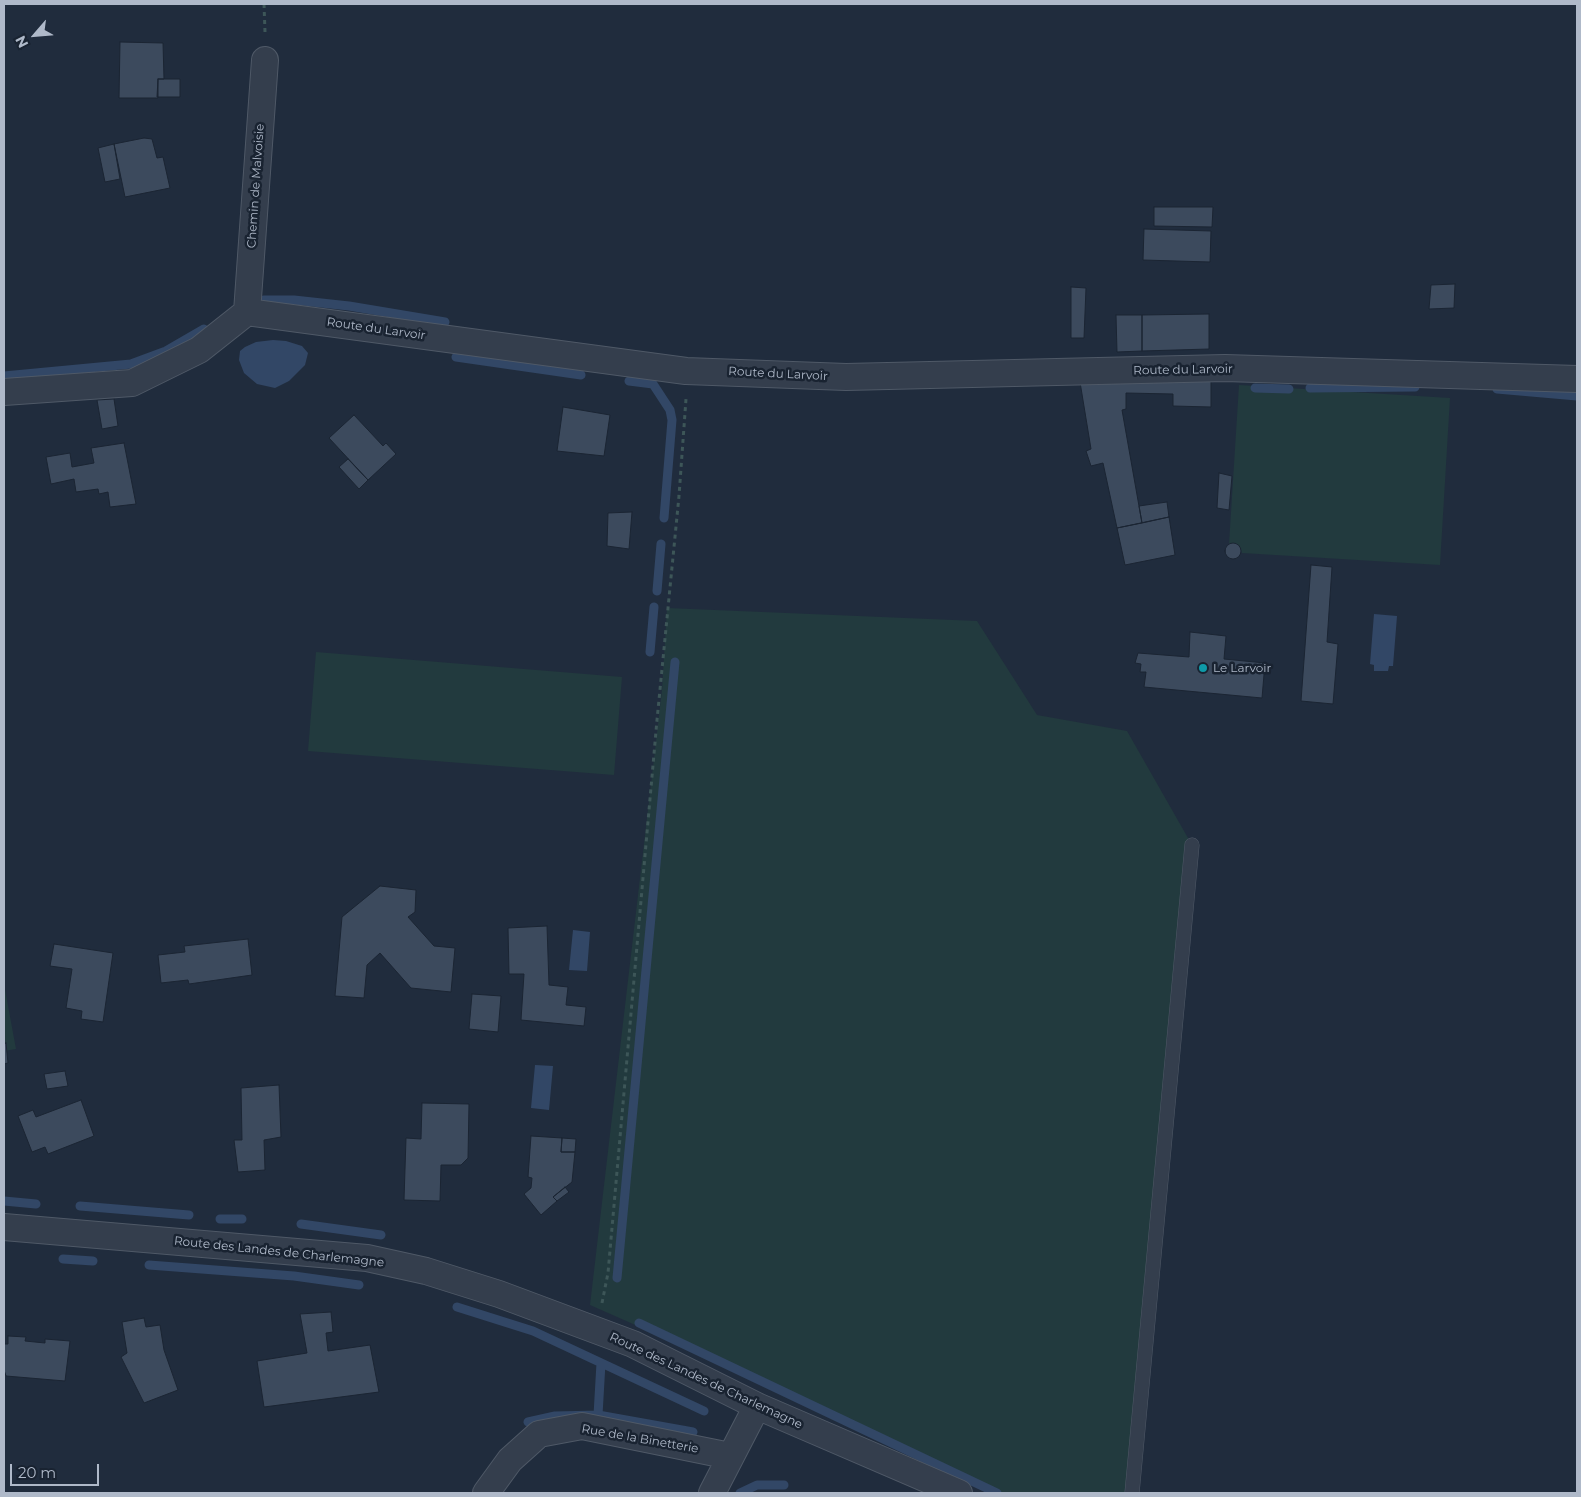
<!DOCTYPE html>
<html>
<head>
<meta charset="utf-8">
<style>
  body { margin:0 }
  #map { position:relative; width:1581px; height:1497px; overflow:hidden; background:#202c3d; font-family:Montserrat,sans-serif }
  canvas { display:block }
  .frame { position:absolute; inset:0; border:5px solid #afb9c9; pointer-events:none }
  .north { position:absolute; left:10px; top:10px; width:50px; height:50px; -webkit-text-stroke:4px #192331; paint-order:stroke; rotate:243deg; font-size:14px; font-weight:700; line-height:20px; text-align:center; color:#afb9c9 }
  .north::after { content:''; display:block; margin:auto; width:18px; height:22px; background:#afb9c9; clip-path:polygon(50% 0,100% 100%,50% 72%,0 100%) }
  .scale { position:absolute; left:10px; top:1464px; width:89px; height:22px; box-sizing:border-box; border:2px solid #afb9c9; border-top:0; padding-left:6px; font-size:15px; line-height:18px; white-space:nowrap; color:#afb9c9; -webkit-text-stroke:4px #192331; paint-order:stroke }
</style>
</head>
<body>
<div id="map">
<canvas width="1581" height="1497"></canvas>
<div class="frame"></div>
<div class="north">N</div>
<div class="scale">20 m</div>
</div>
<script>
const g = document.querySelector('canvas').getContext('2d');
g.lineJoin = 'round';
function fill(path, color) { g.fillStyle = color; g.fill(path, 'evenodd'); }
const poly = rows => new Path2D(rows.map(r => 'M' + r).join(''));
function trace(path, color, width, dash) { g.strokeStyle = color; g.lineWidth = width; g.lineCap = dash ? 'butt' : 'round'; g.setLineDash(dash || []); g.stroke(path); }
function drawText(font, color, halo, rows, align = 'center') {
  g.font = font + ' Montserrat,sans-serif'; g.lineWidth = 5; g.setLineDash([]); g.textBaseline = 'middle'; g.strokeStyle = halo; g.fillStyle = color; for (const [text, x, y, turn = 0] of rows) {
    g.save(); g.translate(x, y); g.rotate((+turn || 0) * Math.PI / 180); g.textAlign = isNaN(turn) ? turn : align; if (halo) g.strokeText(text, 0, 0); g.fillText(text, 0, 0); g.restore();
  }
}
const green = poly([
  [1239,385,1450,398,1440,565,1242,553,1239,545,1229,544],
  [667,608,977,621,1037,715,1127,731,1192,845,1132,1493,1001,1493,959,1477,760,1380,590,1305,662,690],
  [316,652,622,677,614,775,308,751],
  [4,984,16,1049,4,1051]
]);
const water = poly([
  [273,340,286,341,302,346,308,353,305,365,289,381,275,388,257,384,244,373,239,360,240,351,245,347,256,342],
  [1374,614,1397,616,1393,666,1389,666,1388,671,1374,671,1374,665,1370,664],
  [573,930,590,932,587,971,569,970],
  [535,1065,553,1066,549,1110,531,1108]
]);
const stream = poly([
  [264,300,294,300,349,306,445,322],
  [456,357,581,375],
  [4,376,131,364,166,351,204,329],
  [629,381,653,384,670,410,672,420,664,518],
  [1255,388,1289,389],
  [1310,388,1415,387],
  [1497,389,1577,396],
  [657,591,661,544],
  [650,652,654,607],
  [4,1201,36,1204],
  [80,1206,189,1215],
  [220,1219,242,1219],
  [301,1224,381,1235],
  [63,1259,93,1261],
  [149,1265,294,1276,359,1285],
  [617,1278,675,662],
  [457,1307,533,1331,704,1411],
  [639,1323,997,1493],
  [598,1415,693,1432],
  [528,1422,555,1416,598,1415,601,1363],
  [740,1493,757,1485,784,1485]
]);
const building = poly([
  [120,42,163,43,164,79,158,79,158,98,119,98,120,42],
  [158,79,180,79,180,97,157,97,158,79],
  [144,138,152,139,157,158,163,157,170,188,125,197,114,144,144,138],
  [114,144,120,179,105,182,98,148,114,144],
  [1154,207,1213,207,1212,227,1154,226,1154,207],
  [1144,229,1211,231,1210,262,1143,260,1144,229],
  [1455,284,1454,308,1429,309,1431,285,1455,284],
  [1071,287,1086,288,1084,338,1071,338,1071,287],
  [1209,314,1209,349,1142,351,1142,315,1209,314],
  [1116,315,1142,315,1142,351,1117,352,1116,315],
  [1211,380,1211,407,1173,406,1173,394,1126,393,1126,409,1122,410,1142,523,1117,528,1103,463,1091,466,1086,451,1091,449,1080,382,1211,380],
  [114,399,118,426,102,429,97,400,114,399],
  [563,407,610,415,604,456,557,451,563,407],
  [354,415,383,446,386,443,396,454,368,480,329,438,354,415],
  [124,443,136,504,110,507,108,492,99,494,98,489,76,492,74,479,51,484,46,457,70,453,72,467,94,463,91,448,124,443],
  [348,459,368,480,359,489,339,467,348,459],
  [1219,473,1232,476,1229,510,1217,508,1219,473],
  [1167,502,1169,517,1142,523,1139,506,1167,502],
  [632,512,629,549,607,546,608,513,632,512],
  [1169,517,1175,555,1125,565,1117,528,1169,517],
  '1225 551a8 8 0 1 1 16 0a8 8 0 1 1-16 0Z',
  [1311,565,1332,567,1327,642,1338,644,1333,704,1301,701,1311,565],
  [1190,632,1226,636,1224,659,1265,663,1262,698,1144,687,1146,672,1140,672,1141,664,1135,663,1138,653,1189,657,1190,632],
  [380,886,416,890,415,912,408,917,434,946,455,948,451,992,411,988,380,953,367,965,364,998,335,996,342,917,380,886],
  [547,926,549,985,568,987,566,1005,586,1007,584,1026,521,1020,524,974,509,974,508,928,547,926],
  [248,939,252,975,189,984,188,980,161,983,158,955,185,952,184,946,248,939],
  [54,944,113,953,103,1022,81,1019,82,1011,66,1008,72,969,50,966,54,944],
  [472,994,501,996,498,1032,469,1029,472,994],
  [6,1043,8,1063,4,1064,4,1044,6,1043],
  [65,1071,68,1086,47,1089,44,1074,65,1071],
  [279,1085,281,1137,264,1140,265,1170,238,1172,234,1140,242,1140,241,1088,279,1085],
  [81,1100,94,1136,48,1154,45,1147,32,1152,18,1116,33,1110,36,1117,81,1100],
  [422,1103,469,1104,468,1158,461,1165,441,1165,440,1201,404,1200,406,1138,421,1139,422,1103],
  [531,1136,562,1138,561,1152,575,1152,572,1182,553,1197,557,1201,541,1215,524,1194,531,1188,532,1178,528,1177,531,1136],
  [562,1138,576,1139,575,1152,561,1152,562,1138],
  [565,1187,569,1192,557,1201,553,1197,565,1187],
  [331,1312,333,1332,326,1333,328,1351,370,1345,379,1392,264,1407,257,1361,307,1353,300,1314,331,1312],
  [144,1318,146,1327,160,1325,164,1350,178,1390,144,1403,121,1357,127,1353,122,1322,144,1318],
  [8,1336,26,1337,25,1341,45,1343,45,1339,70,1341,65,1381,6,1376,4,1370,4,1344,8,1344,8,1336]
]);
const path = poly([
  [264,4,265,32],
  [602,1303,608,1273,657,720,679,496,686,399]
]);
const lane = poly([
  [1132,1493,1192,845]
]);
const street = poly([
  [247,312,265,60],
  [4,392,132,383,199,350,247,312,686,371,846,377,1225,368,1577,379],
  [4,1227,367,1258,426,1271,499,1294,633,1344,757,1406,959,1493],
  [486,1493,510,1460,539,1434,582,1426,730,1456],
  [712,1493,757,1406]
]);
const markers = [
  [1203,668,5,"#0f9aa8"]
];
const streetNames = [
  ["Chemin de Malvoisie",256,186,-86],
  ["Route du Larvoir",376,329,8],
  ["Route du Larvoir",1183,370,-1],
  ["Route du Larvoir",778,374,3],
  ["Route des Landes de Charlemagne",279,1252,6],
  ["Route des Landes de Charlemagne",706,1381,25],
  ["Rue de la Binetterie",640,1439,10]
];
const poiNames = [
  ["Le Larvoir",1213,668]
];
fill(green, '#223a3e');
fill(water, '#324766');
trace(stream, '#324766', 9);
fill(building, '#3c4a5d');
trace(building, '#1b2533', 1);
trace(lane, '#4f5967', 15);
trace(street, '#4f5967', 28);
trace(path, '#3d5658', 3, [4, 4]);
trace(lane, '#343e4d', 14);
trace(street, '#343e4d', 26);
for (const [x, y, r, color] of markers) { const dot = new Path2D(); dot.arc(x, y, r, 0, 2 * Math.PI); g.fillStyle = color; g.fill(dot); trace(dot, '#192331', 2); }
drawText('12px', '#afb9c9', '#192331', streetNames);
drawText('12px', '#afb9c9', '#192331', poiNames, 'left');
</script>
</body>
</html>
